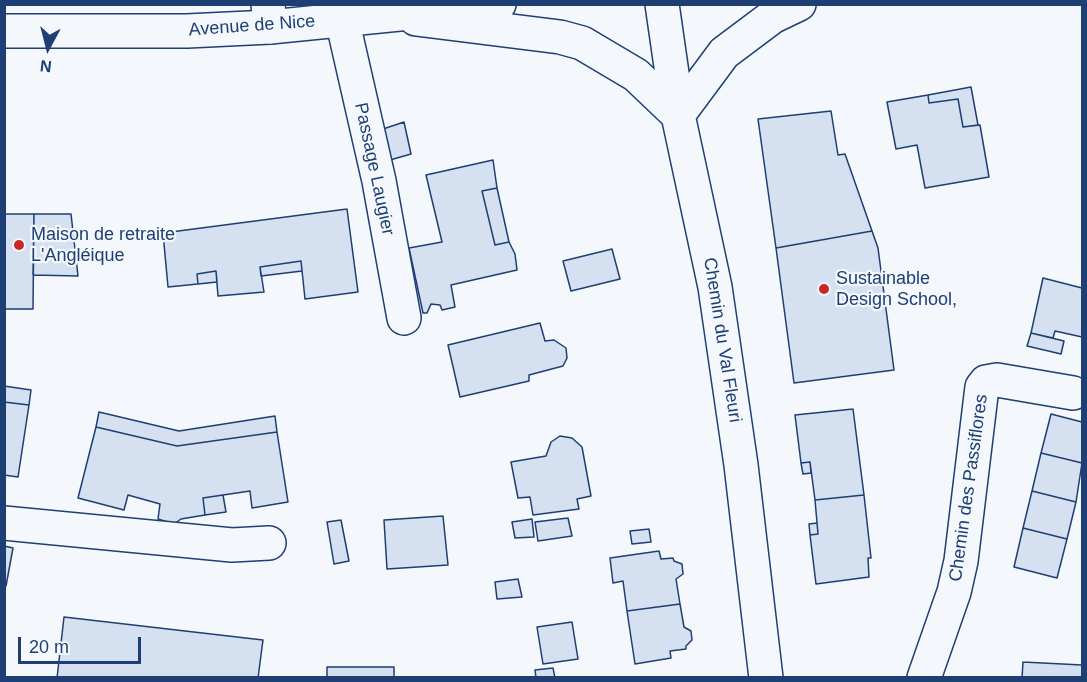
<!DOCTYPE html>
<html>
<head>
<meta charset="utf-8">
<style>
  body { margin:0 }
  #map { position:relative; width:1087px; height:682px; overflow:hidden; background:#f4f7fb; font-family:Helvetica,sans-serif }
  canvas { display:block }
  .frame { position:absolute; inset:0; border:6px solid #1d3f73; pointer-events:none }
  .north { position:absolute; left:18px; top:18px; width:60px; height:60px; -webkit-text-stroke:4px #f4f7fb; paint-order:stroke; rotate:187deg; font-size:16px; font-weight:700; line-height:24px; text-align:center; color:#1d3f73 }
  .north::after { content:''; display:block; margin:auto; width:21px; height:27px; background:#1d3f73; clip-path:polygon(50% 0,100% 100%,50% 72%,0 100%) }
  .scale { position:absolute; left:18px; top:637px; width:123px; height:27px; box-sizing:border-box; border:3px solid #1d3f73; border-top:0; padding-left:8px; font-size:18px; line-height:21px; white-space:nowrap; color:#1d3f73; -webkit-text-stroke:4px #f4f7fb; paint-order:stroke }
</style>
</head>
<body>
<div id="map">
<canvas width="1087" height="682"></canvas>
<div class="frame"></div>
<div class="north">N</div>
<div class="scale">20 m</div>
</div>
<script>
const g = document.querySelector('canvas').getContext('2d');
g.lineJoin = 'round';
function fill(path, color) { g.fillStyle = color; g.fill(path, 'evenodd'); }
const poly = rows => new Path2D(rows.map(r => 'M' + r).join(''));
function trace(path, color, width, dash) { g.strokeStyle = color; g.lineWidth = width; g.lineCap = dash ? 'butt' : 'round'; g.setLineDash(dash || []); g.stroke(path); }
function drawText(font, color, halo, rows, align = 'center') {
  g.font = font + ' Helvetica,sans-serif'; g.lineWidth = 4.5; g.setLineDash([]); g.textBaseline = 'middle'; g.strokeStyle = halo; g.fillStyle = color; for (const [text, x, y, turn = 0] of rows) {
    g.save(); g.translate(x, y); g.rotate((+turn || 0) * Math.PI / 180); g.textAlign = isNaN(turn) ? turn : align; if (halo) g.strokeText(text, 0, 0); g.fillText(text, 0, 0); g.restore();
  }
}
const building = poly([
  [971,87,978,125,963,127,958,99,929,103,928,95,971,87],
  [928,95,929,103,958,99,963,127,980,125,989,177,925,188,917,145,896,149,887,102,928,95],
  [831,111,838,155,845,154,872,231,776,248,758,119,831,111],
  [404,122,411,154,390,160,383,129,404,122],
  [493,160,497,188,482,191,495,245,509,242,515,254,517,270,451,285,455,307,442,310,440,305,431,304,427,313,423,313,409,248,442,242,426,175,493,160],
  [497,188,509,242,495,245,482,191,497,188],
  [347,209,358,292,305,299,301,261,260,267,264,292,218,296,216,271,197,274,198,284,168,287,163,233,347,209],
  [4,214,34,214,33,309,4,309,4,214],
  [34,214,71,214,78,276,33,275,34,214],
  [872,231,878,248,894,370,794,383,776,248,872,231],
  [612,249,620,279,571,291,563,261,612,249],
  [301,261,302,271,261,276,260,267,301,261],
  [216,271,217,282,198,284,197,274,216,271],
  [1043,278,1082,288,1082,337,1055,331,1053,338,1031,333,1043,278],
  [540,323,545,341,554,340,566,348,567,358,563,366,529,375,529,381,460,397,448,345,540,323],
  [1031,333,1064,341,1061,354,1027,346,1031,333],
  [4,386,31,390,29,405,4,402,4,386],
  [4,402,29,405,18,477,4,475,4,402],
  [853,409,864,495,815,500,810,462,801,463,795,415,853,409],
  [99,412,179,431,275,416,277,432,177,446,96,427,99,412],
  [1051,414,1082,422,1082,463,1041,453,1051,414],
  [96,427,177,446,277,432,288,502,252,508,250,491,203,498,205,515,181,519,174,524,158,519,160,504,128,495,124,510,78,498,96,427],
  [560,436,572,438,582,447,591,496,577,499,579,509,533,515,530,497,518,498,511,462,546,456,551,442,560,436],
  [1041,453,1082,463,1076,502,1032,491,1041,453],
  [810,462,811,473,803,474,801,463,810,462],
  [1032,491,1076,502,1067,539,1023,528,1032,491],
  [223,495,226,512,205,515,203,498,223,495],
  [864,495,871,558,868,558,869,577,816,584,810,535,818,534,815,500,864,495],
  [443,516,448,565,387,569,384,520,443,516],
  [568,518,572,536,538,541,535,522,568,518],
  [532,519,534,537,515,538,512,522,532,519],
  [341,520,349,561,334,564,327,522,341,520],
  [817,523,818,534,810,535,809,524,817,523],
  [1023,528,1067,539,1057,578,1014,567,1023,528],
  [649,529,651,542,632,544,630,531,649,529],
  [4,546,13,548,6,586,4,586,4,546],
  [659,551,661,559,673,558,674,561,682,564,683,574,676,579,680,604,627,611,623,581,613,583,610,558,659,551],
  [518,579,522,597,497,599,495,582,518,579],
  [680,604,684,627,691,631,692,640,686,646,686,649,670,651,671,658,635,664,627,611,680,604],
  [64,617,263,640,258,678,57,678,64,617],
  [572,622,578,659,543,664,537,627,572,622],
  [1023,662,1082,665,1082,678,1022,678,1023,662],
  [327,667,394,667,394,678,327,678,327,667],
  [553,668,555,678,536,678,535,670,553,668]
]);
const minor = poly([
  [268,4,270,27],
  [662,4,678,115,715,287,741,465,766,678],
  [342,19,379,181,404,318],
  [416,19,560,37,582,43,636,75,678,115],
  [678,115,724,53,772,17,799,4],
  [4,523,232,545,269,543],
  [924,678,954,592,961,561,982,387,986,382,997,380,1073,393]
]);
const major = poly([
  [4,31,187,31,270,27,499,4]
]);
const markers = [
  [19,245,6,"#c62828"],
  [824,289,6,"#c62828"]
];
const streetNames = [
  ["Avenue de Nice",252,26,-4],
  ["Passage Laugier",374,169,78],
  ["Chemin du Val Fleuri",722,340,81],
  ["Chemin des Passiflores",969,488,-82]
];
const poiNames = [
  ["Maison de retraite",31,235],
  ["L'Angléique",31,256],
  ["Sustainable",836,279],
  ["Design School,",836,300]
];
fill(building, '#d5e0f0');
trace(building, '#1d3f73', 1.5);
trace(minor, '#1d3f73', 36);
trace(major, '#1d3f73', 36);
trace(minor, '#f4f7fb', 33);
trace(major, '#f4f7fb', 33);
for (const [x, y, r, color] of markers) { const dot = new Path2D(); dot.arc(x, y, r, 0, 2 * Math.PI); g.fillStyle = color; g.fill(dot); trace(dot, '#f4f7fb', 2); }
drawText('18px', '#1d3f73', '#f4f7fb', streetNames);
drawText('18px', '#1d3f73', '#f4f7fb', poiNames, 'left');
</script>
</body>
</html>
